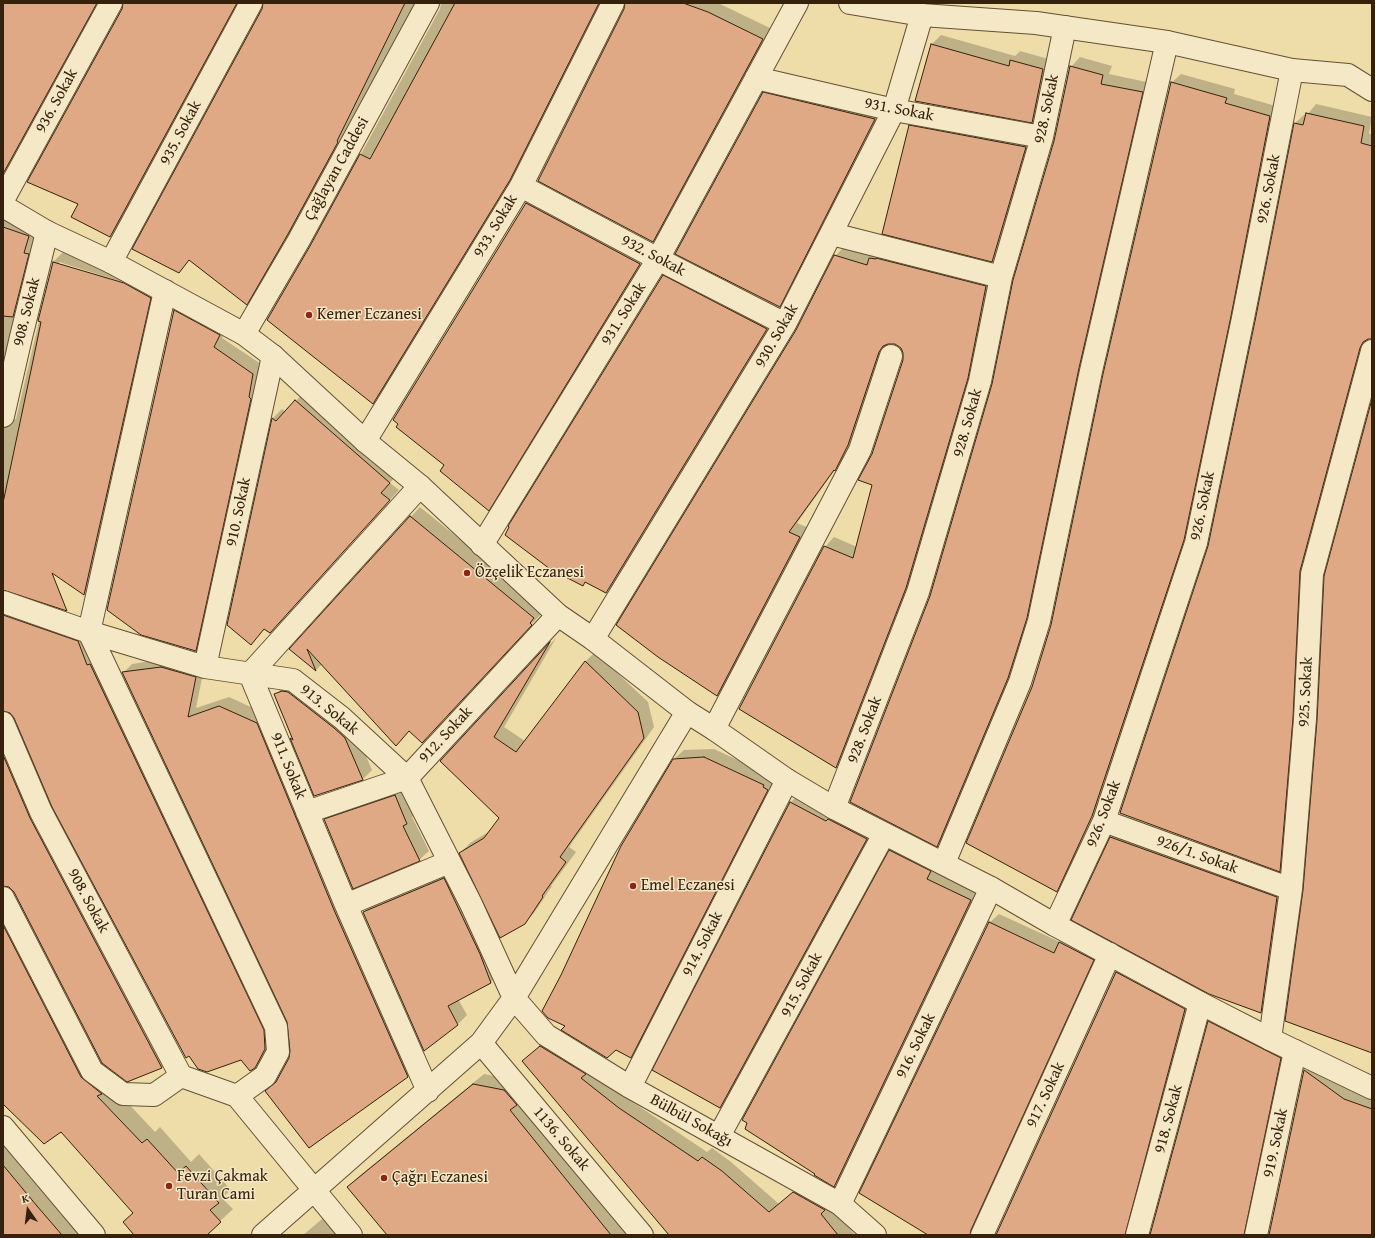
<!DOCTYPE html>
<html>
<head>
<meta charset="utf-8">
<style>
  body { margin:0 }
  #map { position:relative; width:1375px; height:1238px; overflow:hidden; background:#eedca9; font-family:"Gentium Book Plus",serif }
  canvas { display:block }
  .frame { position:absolute; inset:0; border:4px solid #36210d; pointer-events:none }
  .north { position:absolute; left:8px; top:1190px; width:40px; height:40px; -webkit-text-stroke:3px #f4e8c7; paint-order:stroke; rotate:346deg; font-size:11px; font-weight:700; line-height:16px; text-align:center; color:#36210d }
  .north::after { content:''; display:block; margin:auto; width:14px; height:18px; background:#36210d; clip-path:polygon(50% 0,100% 100%,50% 72%,0 100%) }
</style>
</head>
<body>
<div id="map">
<canvas width="1375" height="1238"></canvas>
<div class="frame"></div>
<div class="north">K</div>
</div>
<script>
const g = document.querySelector('canvas').getContext('2d');
g.lineJoin = 'round';
function fill(path, color) { g.fillStyle = color; g.fill(path, 'evenodd'); }
const poly = rows => new Path2D(rows.map(r => 'M' + r).join(''));
function trace(path, color, width, dash) { g.strokeStyle = color; g.lineWidth = width; g.lineCap = dash ? 'butt' : 'round'; g.setLineDash(dash || []); g.stroke(path); }
function drawText(font, color, halo, rows, align = 'center') {
  g.font = font + ' "Gentium Book Plus",serif'; g.lineWidth = 3; g.setLineDash([]); g.textBaseline = 'middle'; g.strokeStyle = halo; g.fillStyle = color; for (const [text, x, y, turn = 0] of rows) {
    g.save(); g.translate(x, y); g.rotate((+turn || 0) * Math.PI / 180); g.textAlign = isNaN(turn) ? turn : align; if (halo) g.strokeText(text, 0, 0); g.fillText(text, 0, 0); g.restore();
  }
}
const shadow = poly([
  [3,3,100,3,13,161,4,171],
  [124,3,240,3,120,226,110,236,80,204],
  [264,3,417,3,297,223,256,294,247,303,190,259,178,271],
  [441,3,603,3,519,169,382,393,373,403,311,246,440,9],
  [626,3,718,3,772,29,662,231,653,241,625,9],
  [941,35,1015,56,1020,51,1052,60,1041,112,1032,121,932,44],
  [1080,57,1112,66,1109,74,1151,83,1036,608,1017,668,946,836,937,845,931,596,993,385,1055,141,1071,67],
  [1181,74,1235,89,1234,94,1279,107,1193,530,1101,806,1066,882,1056,891,1032,687,1052,625,1171,83],
  [775,82,886,108,790,295,779,306,764,93],
  [1316,104,1372,117,1369,134,1372,134,1372,338,1369,338,1309,561,1289,861,1280,870,1209,546,1256,321,1295,123,1305,114,1307,115],
  [919,117,1035,138,1001,252,992,261,910,126],
  [536,194,649,254,498,500,488,509,445,464,526,203],
  [3,213,38,227,33,243,38,245,3,391],
  [844,247,995,277,977,368,915,578,845,757,836,766,825,547,834,537,857,547,873,485,873,454,904,360,904,353,901,347,896,343,888,343,857,435,844,460,837,467,797,523,809,528,726,686,717,695,797,331,835,256],
  [63,252,134,274,160,288,94,584,84,594,49,569,3,586,3,414,10,419,16,419,53,262],
  [59,262,129,284,128,286,59,264],
  [673,266,776,319,616,582,606,592,586,581,582,585,663,276],
  [184,302,229,326,222,338,261,364,205,641,195,650,174,311],
  [305,391,398,473,390,483,399,490,279,623,265,628,251,643,228,624,273,418,282,409,286,412],
  [420,507,543,607,539,613,541,614,432,732,410,730,396,745,322,664,316,670,291,649],
  [44,617,87,632,274,1039,264,1057,255,1067,15,718,11,712,3,710,3,624],
  [556,638,504,727,525,741,586,661,595,652,648,702,654,727,569,847,576,852,551,886,552,886,534,913,524,923,460,853,470,843,490,831,500,818,441,761],
  [170,658,204,668,196,708,229,697,266,714,417,1067,407,1076,266,1091,278,1080,290,1058,291,1051,288,1021,123,673,132,664],
  [284,686,354,729,372,770,363,779,315,795,291,739,293,737,275,695],
  [3,725,171,1058,162,1067,127,1080,15,892,11,887,3,885],
  [714,749,772,776,776,781,640,1048,630,1057,566,1025,674,759,684,750],
  [404,787,415,814,412,817,429,851,419,860,325,820,334,810],
  [800,793,876,830,729,1098,720,1107,791,802],
  [1121,828,1286,888,1270,1002,1261,1011,1073,919,1111,837],
  [901,840,980,889,845,1175,834,1185,890,851],
  [453,869,500,973,490,983,458,999,467,1015,458,1024,364,912,373,903],
  [3,899,49,987,39,996,3,1008],
  [999,914,1060,942,1069,933,1102,951,983,1235,930,1235,989,923],
  [1126,963,1194,1000,1157,1134,1122,1235,997,1235,1116,972],
  [60,1000,110,1084,155,1132,160,1127,191,1162,199,1154,231,1190,222,1198,233,1209,205,1235,136,1235,134,1212,61,1131,3,1099,3,1040],
  [1218,1012,1290,1049,1257,1235,1155,1235,1209,1022],
  [550,1038,628,1099,707,1152,712,1148,731,1162,779,1204,803,1184,830,1205,855,1235,670,1235,523,1061],
  [1314,1062,1372,1097,1372,1235,1270,1235,1305,1071],
  [484,1074,514,1080,629,1235,388,1235,348,1187,358,1177],
  [3,1145,80,1235,3,1235],
  [327,1215,343,1235,303,1235]
]);
const building = poly([
  [3,3,97,3,4,172,3,172,3,3],
  [123,3,237,3,110,237,71,217,78,204,27,182,122,9,123,3],
  [263,3,405,3,337,141,338,142,288,234,247,305,189,260,179,273,132,249,262,9,263,3],
  [455,3,599,3,510,180,373,404,267,320,310,246,360,154,370,159,455,3],
  [625,3,683,3,708,12,763,39,653,242,538,181,624,9,625,3],
  [931,44,1009,66,1010,60,1043,69,1032,123,915,101,931,44],
  [1070,66,1103,75,1101,84,1143,92,1079,368,1027,618,1008,678,937,847,850,802,930,596,992,384,1013,280,1054,141,1070,66],
  [1171,82,1227,98,1225,103,1270,116,1231,316,1184,540,1092,816,1057,892,966,843,1032,687,1051,625,1103,374,1171,82],
  [763,92,875,119,780,307,675,254,763,92],
  [1306,113,1364,126,1361,143,1372,146,1372,339,1368,339,1363,342,1360,348,1300,571,1293,718,1280,872,1120,813,1208,546,1255,321,1294,123,1303,125,1306,113],
  [909,125,1026,147,992,262,882,234,909,125],
  [526,203,640,264,489,511,440,471,444,465,396,427,398,424,393,420,526,203],
  [3,227,29,236,24,253,29,254,13,317,3,316,3,227],
  [834,255,867,265,869,258,876,259,876,258,986,286,968,378,906,588,836,768,739,709,824,546,853,558,872,485,858,480,872,454,903,360,903,353,901,348,895,344,888,344,883,346,879,352,848,445,835,471,834,470,789,532,800,537,717,696,658,657,616,625,796,330,834,255],
  [53,262,124,283,151,298,84,595,52,573,67,611,3,590,3,503,34,356,41,322,38,321,53,262],
  [663,275,767,329,606,593,585,582,583,586,550,569,505,535,509,527,508,526,663,275],
  [174,310,220,335,214,347,253,374,249,397,251,399,196,651,141,635,107,610,174,310],
  [1372,399,1372,1053,1285,1021,1303,890,1317,720,1324,576,1372,399],
  [295,400,390,483,381,493,390,500,270,633,264,629,251,645,227,625,272,418,276,421,295,400],
  [410,516,534,618,530,623,532,625,422,743,409,731,396,746,307,649,316,671,289,649,410,516],
  [3,615,78,641,87,665,90,664,264,1030,265,1049,255,1068,250,1071,241,1060,207,1072,198,1069,189,1056,186,1058,52,807,14,718,10,713,3,711,3,615],
  [550,642,494,737,516,752,585,661,638,712,644,738,560,857,566,862,542,896,543,897,525,924,500,938,459,853,484,838,499,818,440,761,550,642],
  [161,667,196,677,188,717,219,706,257,723,334,910,408,1077,309,1148,265,1091,276,1082,289,1058,290,1051,287,1022,122,672,161,667],
  [282,691,288,692,334,728,345,738,363,780,314,796,290,738,293,740,274,694,282,691],
  [3,755,30,818,162,1068,127,1082,102,1063,14,892,9,887,3,886,3,755],
  [704,757,764,785,763,787,768,790,631,1058,616,1050,607,1058,561,1030,565,1026,548,1018,542,1011,561,975,621,846,673,759,704,757],
  [395,795,407,824,403,826,420,861,353,889,324,819,395,795],
  [790,802,826,821,828,819,867,839,720,1108,652,1070,790,802],
  [1110,837,1277,897,1261,1013,1209,994,1071,920,1110,837],
  [889,850,931,871,927,879,971,900,834,1187,814,1175,815,1174,745,1129,747,1123,742,1120,889,850],
  [444,878,480,954,491,983,448,1006,458,1025,424,1051,363,912,444,878],
  [989,922,1054,953,1059,942,1094,960,971,1230,970,1235,928,1235,859,1193,989,922],
  [3,925,81,1077,102,1094,97,1096,142,1143,147,1139,178,1173,186,1166,219,1203,210,1210,221,1222,207,1235,134,1235,123,1222,133,1213,61,1132,44,1144,3,1104,3,925],
  [1116,972,1185,1009,1125,1235,996,1235,1116,972],
  [1208,1021,1281,1058,1244,1235,1150,1235,1208,1021],
  [540,1046,586,1074,581,1078,619,1108,698,1161,702,1157,722,1171,769,1212,793,1192,825,1210,821,1214,838,1235,669,1235,522,1061,540,1046],
  [1304,1070,1344,1099,1372,1109,1372,1235,1269,1235,1304,1070],
  [473,1084,504,1090,517,1105,510,1110,611,1235,387,1235,347,1187,473,1084],
  [3,1165,37,1206,62,1235,3,1235,3,1165]
]);
const minor = poly([
  [756,78,894,110,1042,137],
  [521,186,658,259,785,324],
  [3,200,111,3],
  [832,234,1001,277],
  [111,262,251,3],
  [244,334,299,240,428,3],
  [3,416,21,337,47,232],
  [365,441,521,186,613,3],
  [420,486,250,674,346,905,428,1091],
  [482,545,658,259,797,3],
  [3,602,89,632,205,667,293,680,342,718,407,778,471,904,514,998,546,1035,630,1087,840,1204,875,1235],
  [593,639,785,324,894,110,922,15],
  [205,667,273,356],
  [3,723,41,812,181,1076],
  [714,729,860,450,891,356],
  [834,808,918,592,980,381,1001,277,1042,137,1065,27],
  [307,812,407,778,558,615],
  [1104,821,1291,889],
  [944,863,1020,682,1039,621,1091,371,1167,42],
  [3,898,92,1071,123,1094,154,1095,181,1076,237,1096,265,1076,278,1052,276,1027,89,632,165,291],
  [346,905,449,862],
  [1055,925,1104,821,1196,543,1243,318,1292,70],
  [1270,1039,1291,889,1305,719,1312,574,1372,351],
  [481,1043,642,1235],
  [630,1087,787,780],
  [237,1096,351,1235],
  [3,1127,94,1235],
  [719,1136,884,834],
  [840,1204,991,888],
  [263,1235,481,1043,514,998,687,712],
  [982,1235,1110,954],
  [1137,1235,1200,1003],
  [1256,1235,1295,1051]
]);
const tertiary = poly([
  [850,3,922,15,1036,23,1167,42,1292,70,1348,75,1372,90],
  [3,206,47,232,111,262,244,334,273,356,365,441,420,486,558,615,593,639,687,712,714,729,787,780,834,808,991,888,1055,925,1200,1003,1270,1039,1372,1088]
]);
const markers = [
  [309,315,4,"#8f2418"],
  [467,573,4,"#8f2418"],
  [633,886,4,"#8f2418"],
  [384,1178,4,"#8f2418"],
  [169,1186,4,"#8f2418"]
];
const streetNames = [
  ["936. Sokak",57,101,-61],
  ["928. Sokak",1047,109,-78],
  ["931. Sokak",899,110,11],
  ["935. Sokak",181,133,-62],
  ["Çağlayan Caddesi",337,169,-61],
  ["926. Sokak",1269,189,-79],
  ["933. Sokak",496,226,-59],
  ["932. Sokak",653,256,28],
  ["908. Sokak",27,312,-76],
  ["931. Sokak",624,314,-58],
  ["930. Sokak",777,336,-60],
  ["928. Sokak",968,423,-74],
  ["926. Sokak",1203,506,-78],
  ["910. Sokak",239,512,-78],
  ["925. Sokak",1306,692,-87],
  ["913. Sokak",329,710,39],
  ["928. Sokak",865,730,-69],
  ["912. Sokak",446,735,-47],
  ["911. Sokak",288,766,68],
  ["926. Sokak",1104,814,-69],
  ["926/1. Sokak",1197,855,20],
  ["908. Sokak",88,901,62],
  ["914. Sokak",703,944,-63],
  ["915. Sokak",802,985,-62],
  ["916. Sokak",916,1046,-64],
  ["917. Sokak",1046,1095,-65],
  ["918. Sokak",1169,1119,-75],
  ["Bülbül Sokağı",691,1121,29],
  ["1136. Sokak",561,1139,50],
  ["919. Sokak",1276,1143,-78]
];
const poiNames = [
  ["Kemer Eczanesi",317,315],
  ["Özçelik Eczanesi",475,573],
  ["Emel Eczanesi",641,886],
  ["Fevzi Çakmak",177,1177],
  ["Turan Cami",177,1195],
  ["Çağrı Eczanesi",392,1178]
];
fill(shadow, '#0003');
fill(building, '#dea984');
trace(building, '#36210d', 1);
trace(minor, '#645034', 24);
trace(tertiary, '#645034', 24);
trace(minor, '#f4e8c7', 22);
trace(tertiary, '#f4e8c7', 22);
for (const [x, y, r, color] of markers) { const dot = new Path2D(); dot.arc(x, y, r, 0, 2 * Math.PI); g.fillStyle = color; g.fill(dot); trace(dot, '#f4e8c7', 1.5); }
drawText('16px', '#36210d', '#f4e8c7', streetNames);
drawText('16px', '#36210d', '#f4e8c7', poiNames, 'left');
</script>
</body>
</html>
